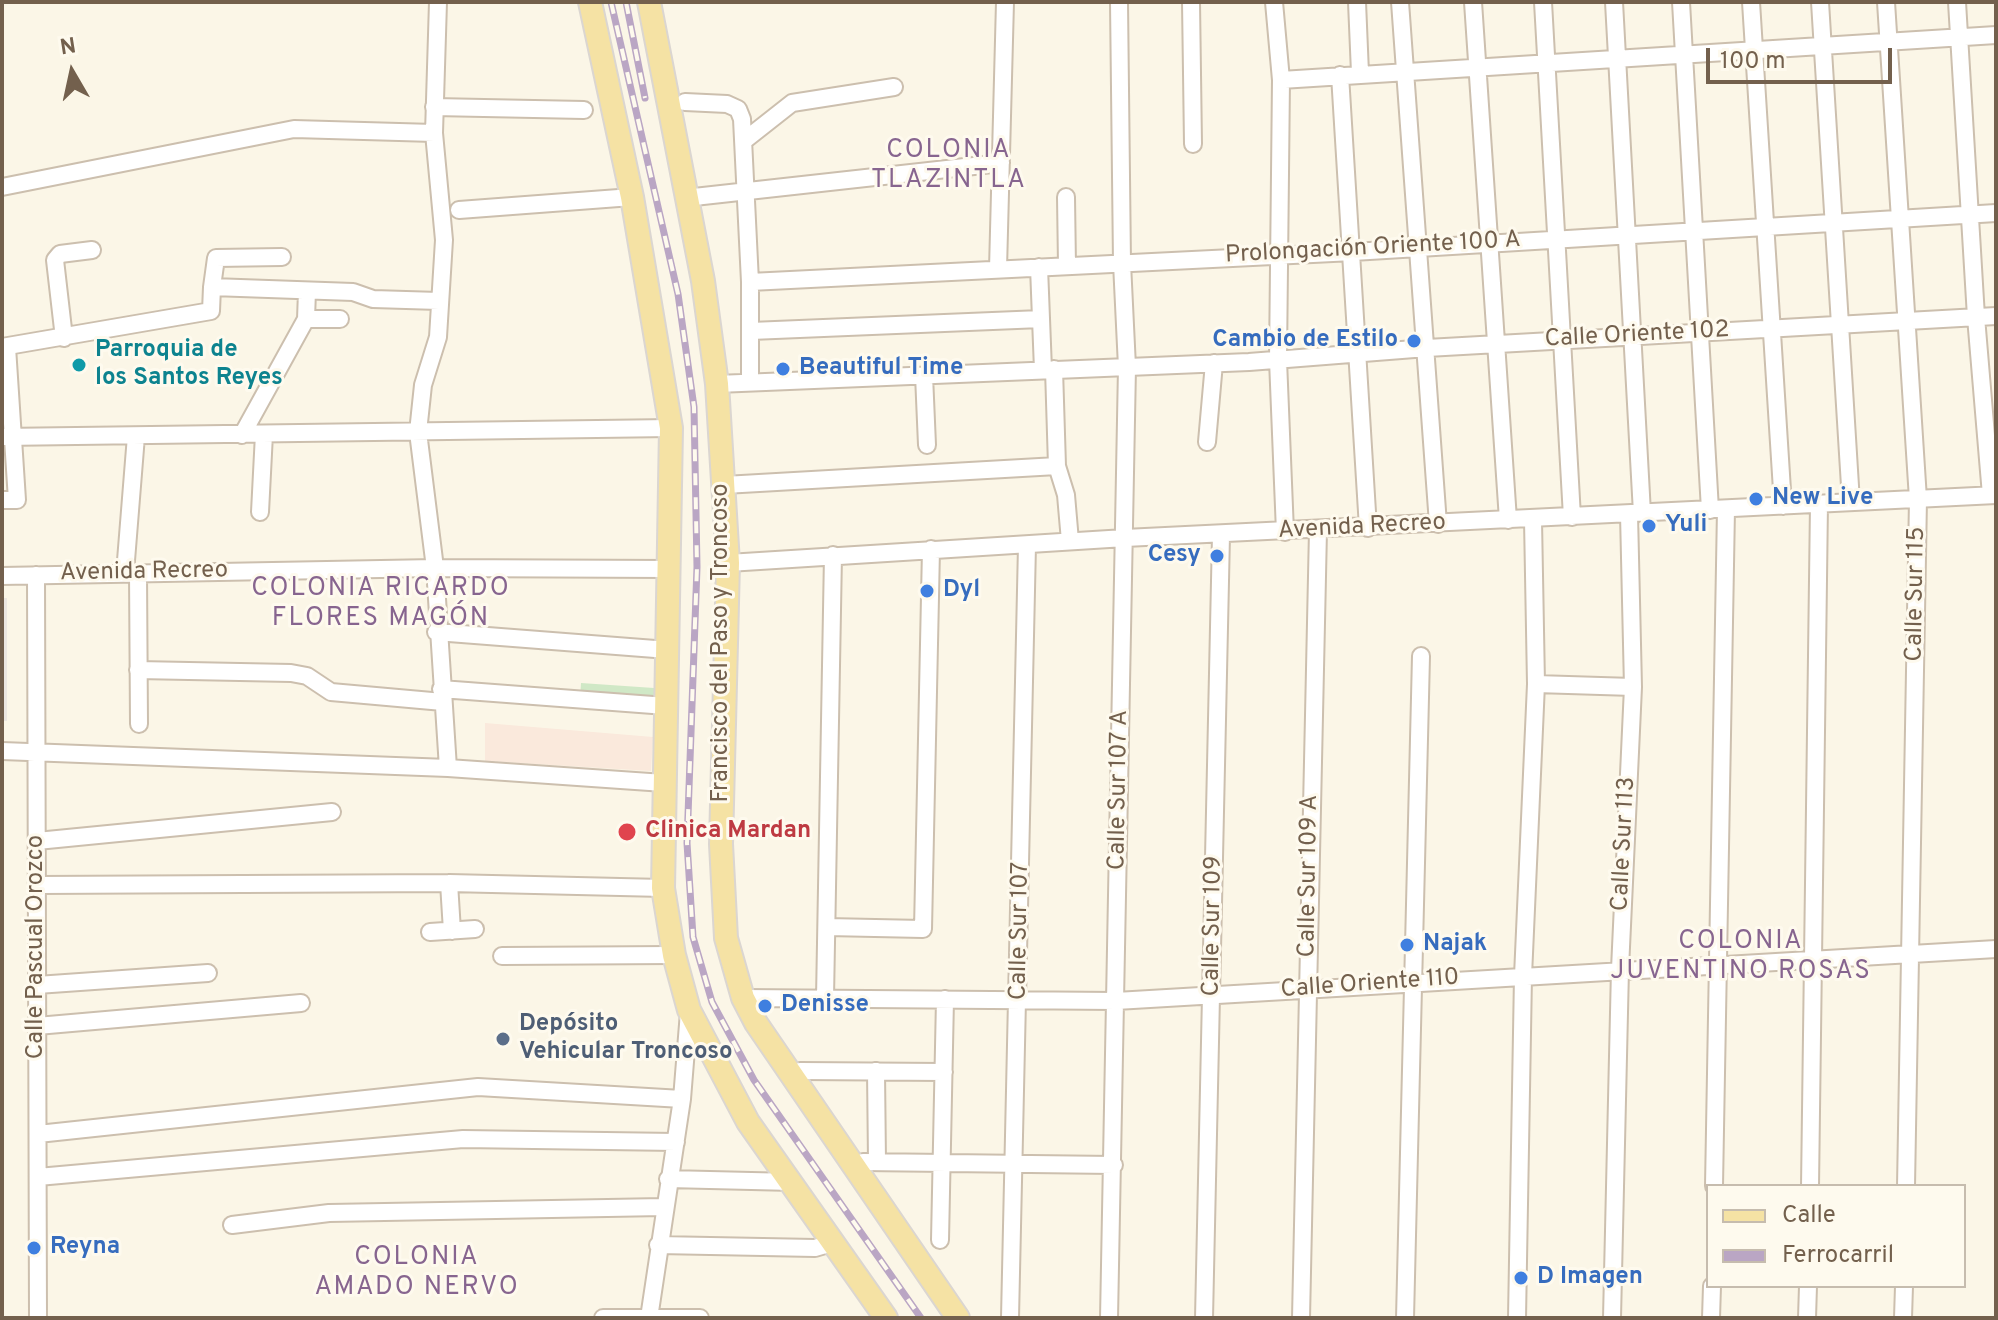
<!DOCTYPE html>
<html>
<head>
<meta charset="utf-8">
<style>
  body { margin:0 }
  #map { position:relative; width:1998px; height:1320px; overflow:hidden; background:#fbf6e7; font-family:Overpass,sans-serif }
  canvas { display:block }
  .frame { position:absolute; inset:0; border:4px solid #73604d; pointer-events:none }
  .legend { position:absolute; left:1706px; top:1184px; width:260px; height:104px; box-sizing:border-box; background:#fefaee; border:2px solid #c6bcae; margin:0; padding:10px 14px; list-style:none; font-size:24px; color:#73604d }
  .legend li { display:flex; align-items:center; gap:16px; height:40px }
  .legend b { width:40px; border:2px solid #c6bcae }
  .north { position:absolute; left:32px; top:32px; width:80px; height:80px; -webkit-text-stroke:6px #fefaee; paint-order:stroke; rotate:351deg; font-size:22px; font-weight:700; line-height:32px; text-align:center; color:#73604d }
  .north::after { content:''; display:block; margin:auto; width:28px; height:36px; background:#73604d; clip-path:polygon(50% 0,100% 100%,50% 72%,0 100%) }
  .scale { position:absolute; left:1706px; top:48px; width:186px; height:36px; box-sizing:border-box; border:4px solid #73604d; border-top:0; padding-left:10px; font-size:24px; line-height:28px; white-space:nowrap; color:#73604d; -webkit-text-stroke:6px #fefaee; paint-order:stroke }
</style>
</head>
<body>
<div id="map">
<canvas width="1998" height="1320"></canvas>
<div class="frame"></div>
<ul class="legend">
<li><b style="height:10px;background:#f5e2a4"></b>Calle</li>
<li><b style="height:10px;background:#baa6c4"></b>Ferrocarril</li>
</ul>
<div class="north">N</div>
<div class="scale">100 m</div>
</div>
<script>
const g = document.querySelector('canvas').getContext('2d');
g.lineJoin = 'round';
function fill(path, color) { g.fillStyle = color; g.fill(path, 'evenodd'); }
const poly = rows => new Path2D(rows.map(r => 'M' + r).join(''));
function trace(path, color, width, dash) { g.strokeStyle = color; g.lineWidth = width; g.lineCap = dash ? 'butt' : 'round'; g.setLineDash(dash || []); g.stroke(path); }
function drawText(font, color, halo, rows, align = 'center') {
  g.font = font + ' Overpass,sans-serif'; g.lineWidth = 6; g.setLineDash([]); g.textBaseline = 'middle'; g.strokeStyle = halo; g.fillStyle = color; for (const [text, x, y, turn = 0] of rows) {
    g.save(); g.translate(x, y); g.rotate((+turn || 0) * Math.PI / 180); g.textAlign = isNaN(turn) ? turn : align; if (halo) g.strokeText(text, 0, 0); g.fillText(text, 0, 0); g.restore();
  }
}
const commercial = poly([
  [485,723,653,737,651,771,485,761]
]);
const industrial = poly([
  [2,598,7,598,7,721,2,721]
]);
const green = poly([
  [581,683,654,688,654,702,580,699]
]);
const minor = poly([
  [438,2,434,133,444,240,438,337,423,385,418,432,435,568,448,768],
  [1191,2,1193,144],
  [1274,2,1281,80,1278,360,1285,532],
  [1357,2,1360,73],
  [1400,2,1438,524],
  [1473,2,1508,520],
  [1543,2,1572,517],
  [1614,2,1642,513],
  [1681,2,1710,510],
  [1751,2,1783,506],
  [1820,2,1851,502],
  [1886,2,1918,499,1906,1186],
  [1957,2,1976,317,1991,495],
  [1340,75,1368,528],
  [1281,80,1996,35],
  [685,102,727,104,738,109,742,119,750,282,750,382],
  [434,107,584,110],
  [745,140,792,103,894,87],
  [2,187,294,129,434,133],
  [1066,197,1067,266],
  [685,198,1001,163],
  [459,210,632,197],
  [1039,267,1043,370],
  [998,269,1005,2],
  [750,282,1353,252,1996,213],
  [212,287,216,258,282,257],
  [306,319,340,319],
  [751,331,1041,319],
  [64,338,55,260,60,254,92,250],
  [2,347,211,311,212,287,353,292,373,299,439,301],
  [1054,369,1057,466,1066,495,1070,541],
  [924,375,927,445],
  [717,384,1249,362,1427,348,1996,316],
  [242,435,306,319,307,291],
  [2,437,671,428],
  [1207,442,1214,363],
  [724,485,1057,466],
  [2,500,17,500,7,347],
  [260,512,264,434],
  [728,563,1125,538,1996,495],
  [125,573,136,436],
  [138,573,139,724],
  [36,575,38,1318],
  [2,576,435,568,670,569],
  [436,632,668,650],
  [138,670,291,673,307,676,331,692,443,702],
  [1536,684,1633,687],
  [441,689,666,706],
  [2,751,448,768,664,783],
  [37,841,332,812],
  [449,883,452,931],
  [38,885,449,883,663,888],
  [827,927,923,929,931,549],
  [430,932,475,929],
  [502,956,674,955],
  [37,985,208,973],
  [743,998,1116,1001,1996,949],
  [825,998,833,555],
  [37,1026,301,1003],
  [800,1071,944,1072],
  [876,1071,877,1162],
  [38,1134,478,1087,682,1099],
  [863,1162,1114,1165],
  [38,1177,463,1139,676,1142],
  [668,1179,793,1182],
  [1714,1186,1726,509],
  [1810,1186,1819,504],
  [232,1225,329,1213,663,1207],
  [940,1240,945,999],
  [658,1245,815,1248,832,1243],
  [603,1318,700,1318],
  [649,1318,682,1099,689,1012],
  [1010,1318,1027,545],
  [1109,1318,1127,367,1122,263,1119,2],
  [1204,1318,1221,535],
  [1301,1318,1318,530],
  [1405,1318,1421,656],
  [1517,1318,1523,976,1536,684,1533,520],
  [1612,1318,1620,969,1633,687,1629,514],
  [1711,1318,1712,1286],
  [1807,1318,1808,1286],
  [1903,1318,1904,1286]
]);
const major = poly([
  [590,2,632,197,671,428,663,888,674,955,689,1010,748,1122,886,1318],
  [649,2,703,281,717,384,728,563,721,844,726,938,743,998,756,1023,958,1318]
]);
const rail = poly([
  [611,2,678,294,694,407,697,567,687,843,693,937,712,1002,754,1080,921,1318],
  [626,2,645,98]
]);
const markers = [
  [1414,341,8,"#3f7fe0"],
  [79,365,8,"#0f9aa8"],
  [783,369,8,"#3f7fe0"],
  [1756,499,8,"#3f7fe0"],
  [1649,526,8,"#3f7fe0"],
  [1217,556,8,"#3f7fe0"],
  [927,591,8,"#3f7fe0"],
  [627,832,10,"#e0444e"],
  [1407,945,8,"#3f7fe0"],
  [765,1006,8,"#3f7fe0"],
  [503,1039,8,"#5c6f8a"],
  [34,1248,8,"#3f7fe0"],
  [1521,1278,8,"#3f7fe0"]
];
const streetNames = [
  ["Prolongación Oriente 100 A",1373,249,-3],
  ["Calle Oriente 102",1637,336,-3],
  ["Avenida Recreo",1362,528,-3],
  ["Avenida Recreo",144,573,-1],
  ["Calle Sur 115",1917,594,-89],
  ["Francisco del Paso y Troncoso",722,643,-90],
  ["Calle Sur 107 A",1120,790,-89],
  ["Calle Sur 113",1625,844,-87],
  ["Calle Sur 109 A",1310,876,-89],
  ["Calle Sur 109",1214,926,-89],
  ["Calle Sur 107",1021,931,-89],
  ["Calle Pascual Orozco",37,947,-90],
  ["Calle Oriente 110",1370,985,-4]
];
const shopNames = [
  ["Cambio de Estilo",1398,341,"right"],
  ["Beautiful Time",799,369],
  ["New Live",1772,499],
  ["Yuli",1665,526],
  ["Cesy",1201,556,"right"],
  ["Dyl",943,591],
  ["Najak",1423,945],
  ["Denisse",781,1006],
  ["Reyna",50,1248],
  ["D Imagen",1537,1278]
];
const cultureNames = [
  ["Parroquia de",95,351],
  ["los Santos Reyes",95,379]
];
const healthNames = [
  ["Clinica Mardan",645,832]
];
const serviceNames = [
  ["Depósito",519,1025],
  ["Vehicular Troncoso",519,1053]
];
const neighbourhoodNames = [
  ["COLONIA",949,152],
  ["TLAZINTLA",949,182],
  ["COLONIA RICARDO",381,590],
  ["FLORES MAGÓN",381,620],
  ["COLONIA",1741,943],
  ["JUVENTINO ROSAS",1741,973],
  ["COLONIA",417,1259],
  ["AMADO NERVO",417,1289]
];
fill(commercial, '#fae9dc');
fill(industrial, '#ece7e1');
fill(green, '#d0e8c6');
trace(minor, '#ccbfae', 20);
trace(major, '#dbd6d1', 26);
trace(minor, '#fff', 16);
trace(major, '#f5e2a4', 22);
trace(rail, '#baa6c4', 7);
trace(rail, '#fefaee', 4, [12]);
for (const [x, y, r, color] of markers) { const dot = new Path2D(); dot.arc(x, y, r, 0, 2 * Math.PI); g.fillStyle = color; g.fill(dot); trace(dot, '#fefaee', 3); }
drawText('24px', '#73604d', '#fefaee', streetNames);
drawText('bold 24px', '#366cbe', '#fefaee', shopNames, 'left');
drawText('bold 24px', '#0d838f', '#fefaee', cultureNames, 'left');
drawText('bold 24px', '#be3a42', '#fefaee', healthNames, 'left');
drawText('bold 24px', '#4e5e75', '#fefaee', serviceNames, 'left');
g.letterSpacing = '2px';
drawText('26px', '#87658f', '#fefaee', neighbourhoodNames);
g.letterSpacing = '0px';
</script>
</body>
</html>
